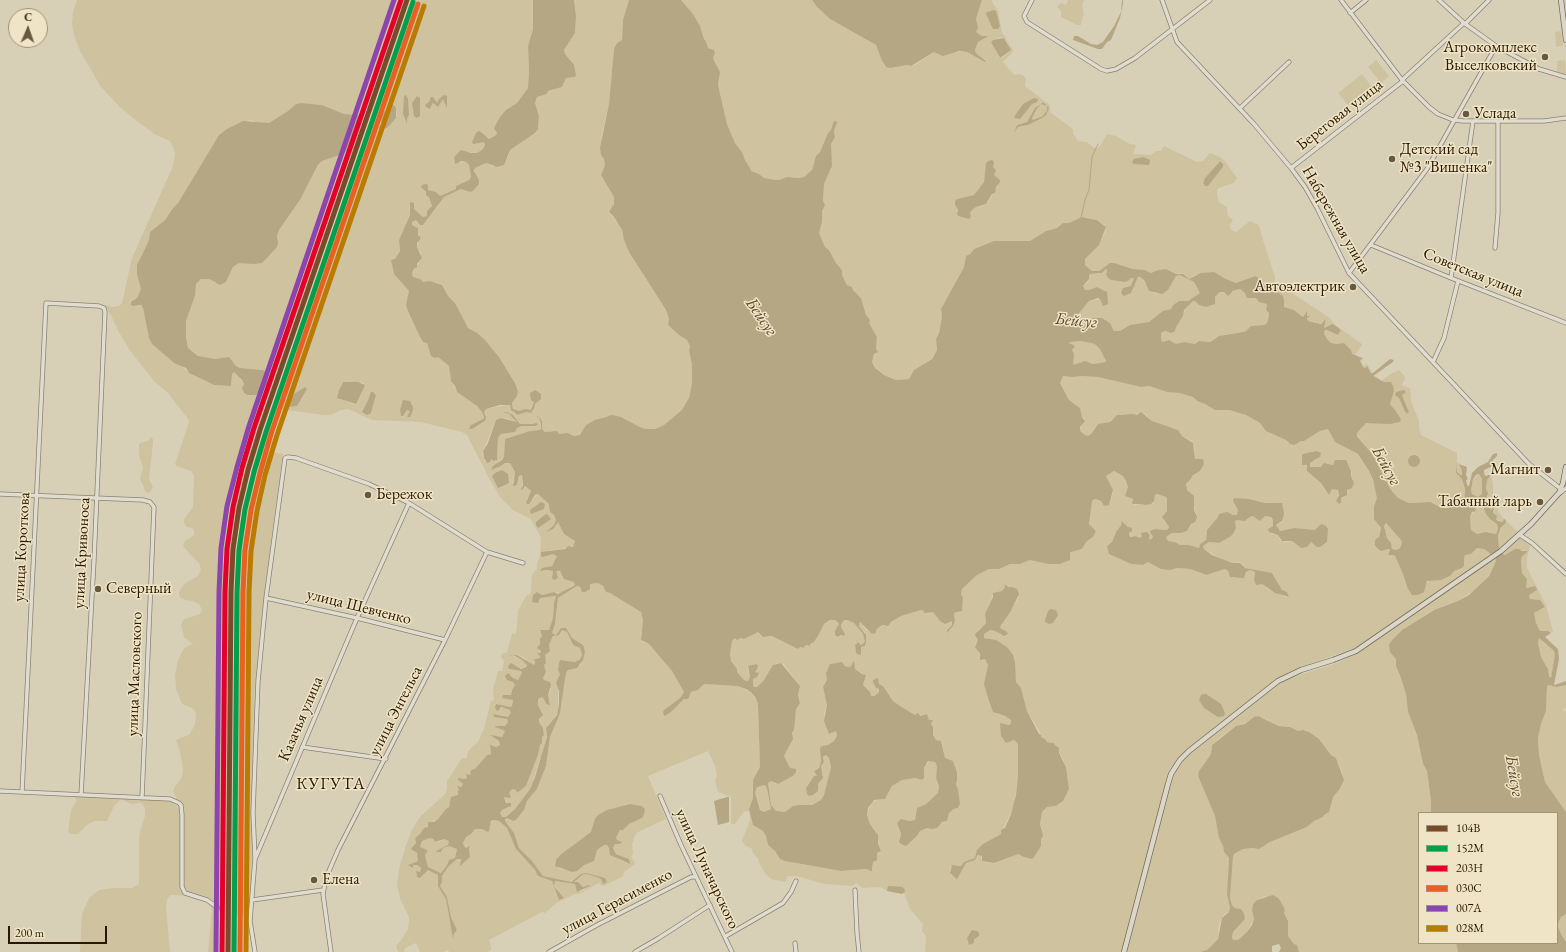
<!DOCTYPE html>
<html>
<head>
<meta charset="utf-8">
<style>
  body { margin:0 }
  #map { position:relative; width:1566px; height:952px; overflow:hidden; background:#d8d0b6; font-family:"EB Garamond",serif }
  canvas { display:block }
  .legend { position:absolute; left:1418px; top:812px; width:140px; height:132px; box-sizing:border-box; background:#efe5c6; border:1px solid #a09377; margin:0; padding:5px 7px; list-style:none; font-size:12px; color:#2a1700 }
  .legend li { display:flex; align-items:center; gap:8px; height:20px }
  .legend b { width:20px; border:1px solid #a09377 }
  .north { position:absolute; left:8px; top:8px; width:40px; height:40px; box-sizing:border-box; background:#efe5c6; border:1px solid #a09377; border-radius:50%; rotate:2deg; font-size:11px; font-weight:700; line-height:16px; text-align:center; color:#2a1700 }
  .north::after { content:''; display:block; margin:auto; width:14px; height:18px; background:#675840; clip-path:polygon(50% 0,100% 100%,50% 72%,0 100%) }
  .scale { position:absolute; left:8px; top:926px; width:99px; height:18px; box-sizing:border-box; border:2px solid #2a1700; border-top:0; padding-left:5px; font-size:12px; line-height:14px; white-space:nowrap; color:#2a1700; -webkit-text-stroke:3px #efe5c6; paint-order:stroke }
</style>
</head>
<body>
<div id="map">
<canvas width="1566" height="952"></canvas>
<ul class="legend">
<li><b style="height:5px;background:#7a4b2a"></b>104В</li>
<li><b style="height:5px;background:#029f4d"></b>152М</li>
<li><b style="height:5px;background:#e4002b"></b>203Н</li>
<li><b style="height:5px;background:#e86120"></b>030C</li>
<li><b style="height:5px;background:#8e44ad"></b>007А</li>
<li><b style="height:5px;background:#ba7b00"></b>028М</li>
</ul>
<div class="north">С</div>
<div class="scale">200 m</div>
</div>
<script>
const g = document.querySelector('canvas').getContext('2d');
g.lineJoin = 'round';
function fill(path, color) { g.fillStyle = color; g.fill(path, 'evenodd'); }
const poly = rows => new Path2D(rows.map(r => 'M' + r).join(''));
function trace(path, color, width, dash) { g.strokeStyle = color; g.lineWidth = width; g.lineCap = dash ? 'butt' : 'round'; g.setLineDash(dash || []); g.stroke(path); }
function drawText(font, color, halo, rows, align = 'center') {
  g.font = font + ' "EB Garamond",serif'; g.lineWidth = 3; g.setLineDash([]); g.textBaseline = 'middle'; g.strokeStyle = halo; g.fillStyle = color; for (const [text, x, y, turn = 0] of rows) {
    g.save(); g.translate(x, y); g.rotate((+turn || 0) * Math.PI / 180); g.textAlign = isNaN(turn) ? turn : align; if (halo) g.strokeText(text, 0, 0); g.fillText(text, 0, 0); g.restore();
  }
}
const green = poly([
  [77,0,404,0,251,448,252,450,238,508,232,553,229,602,226,952,221,952,222,921,218,905,206,897,188,892,184,887,181,802,177,800,173,791,174,788,182,777,183,769,180,752,176,740,190,734,195,724,196,714,194,709,182,704,176,689,175,675,178,660,184,648,193,644,184,637,181,625,184,619,200,614,202,610,199,604,192,601,185,600,181,598,179,595,179,592,184,584,198,576,201,570,199,563,189,553,183,546,185,541,194,535,194,530,192,528,187,527,184,523,184,519,193,507,194,475,191,471,177,466,175,464,189,422,188,419,168,393,154,381,131,352,117,329,111,315,104,306,106,305,111,307,119,306,122,303,132,258,173,166,175,154,173,146,170,141,156,135,138,122,120,107,101,87,80,51,74,35,72,24,73,12],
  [301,103,322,105,344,114,358,115,350,148,343,154,322,161,318,166,300,200,279,230,277,236,278,242,244,263,239,263,233,267,226,282,215,283,209,279,201,279,195,284,195,296,186,321,186,337,188,348,198,356,204,358,215,359,229,357,235,366,240,368,263,370,244,384,237,374,234,372,232,373,231,386,214,385,189,373,181,365,174,363,152,344,149,338,143,308,141,305,137,306,134,300,137,298,141,289,139,260,149,240,150,232,165,220,173,208,178,203,219,135,250,120,259,123,269,123,288,111,296,104],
  [411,0,533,0,533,29,528,46,529,70,528,88,517,103,506,110,502,115,496,135,481,142,484,142,485,145,483,149,477,153,465,152,459,163,466,162,469,165,471,177,469,180,456,186,456,189,440,196,436,192,428,190,428,185,423,190,429,196,432,206,427,216,423,217,414,209,413,206,409,206,410,215,399,240,400,251,395,259,393,260,392,265,394,274,409,291,408,311,422,341,427,343,429,350,436,357,438,357,449,366,451,374,450,377,457,392,477,406,482,412,484,417,483,419,471,425,475,427,483,423,485,421,484,412,486,409,506,405,510,405,511,409,516,415,527,412,534,414,539,418,541,423,541,429,539,430,530,431,505,439,504,457,491,469,501,466,505,463,510,463,515,472,512,484,517,484,519,476,522,475,522,490,525,486,531,491,527,500,532,500,538,494,549,504,556,520,554,525,549,532,558,522,564,534,575,540,574,546,566,547,563,549,551,550,545,555,553,554,557,556,552,566,544,568,544,570,553,571,552,578,556,571,558,571,575,583,575,585,571,586,561,593,554,592,541,595,533,602,539,602,540,598,557,596,554,603,553,618,549,630,539,631,542,635,539,647,540,653,537,653,540,656,540,658,535,658,534,665,523,657,517,655,511,655,522,660,527,665,523,668,518,668,514,665,509,669,521,671,522,673,518,680,513,678,510,674,516,685,512,690,511,695,503,695,507,699,513,700,512,706,510,707,496,704,495,707,495,709,504,708,511,710,511,712,508,717,493,714,493,716,507,719,508,722,505,726,497,726,495,727,505,731,502,737,491,736,499,741,500,745,496,747,492,746,490,749,491,754,487,755,480,764,470,775,467,776,466,779,459,778,458,780,463,784,461,787,457,786,459,790,458,795,451,800,449,807,438,819,428,824,427,828,415,838,416,841,415,845,415,851,418,856,418,861,409,865,412,867,413,865,417,865,421,868,420,872,416,873,417,877,420,878,428,870,438,874,438,884,446,899,453,937,457,930,451,917,447,897,439,886,442,876,448,867,457,859,459,858,461,861,464,861,466,859,470,847,465,848,464,846,463,843,466,837,475,829,482,829,486,831,490,828,490,824,494,820,499,821,507,828,516,849,535,870,538,876,552,881,559,900,564,898,554,885,555,881,575,884,579,892,586,889,589,885,584,888,578,882,574,882,579,876,586,874,601,879,602,878,584,873,569,882,543,876,532,862,519,848,514,833,505,821,506,818,510,821,516,820,524,810,527,801,537,789,546,766,550,737,561,708,566,673,568,670,581,665,583,645,572,638,566,628,559,630,556,635,552,633,555,624,558,598,577,586,580,587,580,590,589,586,590,584,598,583,603,586,608,593,610,593,641,612,643,620,641,637,642,642,649,644,655,651,672,671,684,692,680,698,664,710,680,704,684,698,687,699,691,692,698,690,704,684,737,686,751,692,758,704,760,767,755,776,753,798,749,809,753,825,763,831,766,836,768,845,775,851,780,859,801,864,841,871,873,869,873,862,877,853,881,851,876,831,870,824,867,814,872,802,886,797,892,786,902,780,915,778,922,780,924,768,929,761,935,762,937,766,936,778,939,786,938,793,926,804,923,805,916,811,915,820,909,821,903,820,898,828,901,834,899,839,908,844,917,836,920,831,947,821,949,813,954,809,958,808,960,804,958,789,956,785,957,780,957,772,953,761,945,759,942,743,936,740,933,735,931,724,932,721,929,720,927,714,920,716,918,714,915,715,900,706,893,701,883,686,879,684,873,682,879,691,874,696,871,696,868,690,863,685,866,676,855,669,852,664,850,667,839,663,830,664,826,673,827,680,823,687,827,705,824,714,830,734,836,731,837,733,834,741,828,745,822,746,821,748,821,761,819,767,814,771,817,776,808,784,807,790,809,796,818,791,818,784,822,779,823,774,821,766,824,762,823,757,826,755,829,758,831,767,824,795,821,801,812,805,799,805,793,806,785,812,776,811,771,805,768,783,771,781,776,784,780,783,793,776,794,769,790,768,784,756,791,743,796,709,800,701,798,695,800,686,784,664,778,663,773,665,764,680,757,687,754,687,753,685,753,679,758,673,755,671,757,664,747,667,750,677,748,681,744,680,737,672,737,669,731,662,730,654,732,641,736,638,739,639,758,632,760,635,768,637,772,636,792,646,803,648,806,645,810,646,810,644,816,640,824,624,830,620,835,620,839,625,838,637,845,634,840,627,841,625,844,620,847,620,854,623,863,634,865,642,861,645,859,643,856,643,855,648,856,651,861,653,861,647,865,646,866,642,865,633,859,626,860,622,866,630,873,633,882,625,885,626,901,616,921,610,933,612,940,621,952,621,952,625,947,629,948,632,953,626,955,621,954,613,960,612,962,589,977,575,989,569,1002,568,1010,563,1020,564,1029,560,1060,564,1069,560,1070,553,1071,552,1082,549,1086,542,1091,539,1095,533,1096,530,1090,526,1089,520,1092,501,1095,499,1109,505,1113,493,1111,486,1106,476,1114,471,1123,476,1126,481,1128,487,1125,496,1133,499,1134,505,1140,504,1145,505,1153,503,1155,495,1157,494,1166,497,1167,499,1167,511,1163,519,1169,527,1168,529,1166,530,1155,529,1150,531,1150,532,1153,537,1150,540,1149,538,1150,535,1142,536,1140,539,1136,536,1131,537,1128,527,1123,521,1116,532,1112,542,1109,544,1109,554,1131,564,1143,565,1148,562,1170,570,1177,568,1190,569,1209,575,1225,569,1228,571,1229,576,1234,578,1244,578,1246,572,1250,570,1255,572,1254,578,1260,584,1262,584,1269,590,1285,597,1289,597,1287,592,1282,590,1279,586,1274,576,1245,568,1242,564,1238,562,1234,564,1223,560,1204,549,1203,546,1209,542,1219,543,1230,537,1233,534,1236,528,1235,521,1238,520,1247,520,1250,517,1253,516,1261,520,1265,516,1270,517,1273,520,1273,526,1269,528,1272,534,1278,535,1280,540,1287,542,1292,541,1301,548,1307,547,1311,542,1317,547,1320,547,1325,543,1326,526,1319,527,1315,530,1294,528,1280,531,1276,525,1281,523,1282,517,1275,504,1236,498,1233,501,1238,510,1237,515,1219,514,1218,517,1207,530,1206,540,1200,544,1199,548,1189,545,1180,545,1175,542,1168,541,1166,537,1172,533,1187,531,1191,524,1197,517,1191,493,1187,490,1186,484,1190,480,1193,475,1200,471,1204,464,1201,459,1195,459,1194,447,1192,441,1182,436,1176,429,1164,426,1152,421,1145,414,1139,413,1136,415,1121,414,1111,420,1110,422,1098,424,1092,433,1088,436,1085,435,1081,432,1080,429,1085,419,1082,417,1080,408,1069,400,1060,383,1063,376,1072,377,1082,376,1098,377,1141,387,1149,386,1167,392,1179,393,1193,397,1197,401,1205,404,1215,410,1229,410,1246,415,1260,423,1265,429,1271,433,1286,440,1288,443,1306,440,1320,431,1328,429,1335,442,1358,454,1369,471,1377,493,1377,498,1374,516,1381,528,1379,537,1383,550,1388,549,1390,554,1395,556,1403,574,1407,587,1426,584,1430,580,1441,580,1450,576,1454,571,1462,568,1465,555,1473,552,1477,548,1484,549,1491,554,1355,648,1295,669,1276,679,1179,757,1169,771,1166,781,1122,952,925,952,926,936,922,931,923,924,910,909,904,893,887,891,881,887,862,888,857,883,852,886,824,884,797,876,788,876,785,882,771,879,765,873,758,861,759,860,753,853,752,849,745,845,742,841,750,820,749,812,747,811,744,812,734,825,731,823,731,797,718,792,715,781,717,775,715,766,708,751,648,776,666,819,636,833,632,844,633,854,631,856,635,864,624,872,623,876,604,886,602,886,599,883,579,894,575,894,555,904,545,913,542,912,489,940,491,947,491,950,488,952,449,952,448,950,443,952,420,952,416,943,405,948,404,952,398,952,396,946,402,939,408,929,409,922,409,917,401,901,397,886,399,869,406,845,412,830,416,823,421,816,445,794,447,789,447,781,460,761,463,758,467,758,468,751,478,742,485,726,485,724,491,701,494,700,493,689,498,671,502,671,504,661,501,657,501,654,507,652,512,634,516,634,518,611,526,596,530,594,531,591,532,574,537,569,537,564,540,556,541,538,531,519,513,510,500,497,490,480,471,443,467,435,462,432,421,422,372,420,348,409,341,410,331,415,324,415,279,409,275,413,264,449,271,452,283,454,266,579,255,686,252,780,252,859,250,901,248,914,237,915,236,952,231,952,235,611,236,575,245,501,258,448],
  [385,109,396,109,397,116,387,128,381,131,379,129,382,124,382,115],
  [342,382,358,382,364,383,355,405,338,398,339,390],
  [305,387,297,406,289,407,288,405,294,394],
  [375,393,376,395,371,413,363,409,369,398],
  [504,412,507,412,513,415,520,424,533,424,536,426,522,426,517,428,515,432,501,434,498,438,497,460,493,461,490,459,485,462,482,453,496,420,505,418,517,422,516,419],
  [1314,452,1319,458,1316,458,1310,463,1310,467,1321,467,1326,463,1333,465,1336,460,1345,460,1352,473,1351,476,1353,479,1345,497,1341,498,1337,497,1339,492,1335,489,1332,489,1329,495,1321,483,1307,471,1307,466,1302,464,1303,453,1310,453],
  [1004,584,1010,587,1019,597,1011,611,1001,623,1000,628,1005,631,1001,635,995,631,988,630,984,634,984,638,991,639,1007,647,1016,677,1016,682,1021,688,1027,711,1040,732,1041,737,1045,739,1047,742,1054,743,1063,759,1066,767,1069,789,1063,801,1056,806,1047,807,1042,812,1040,824,1042,829,1041,844,1035,853,1022,856,1018,853,994,863,984,862,981,858,982,856,980,854,975,860,966,863,959,874,951,875,950,868,955,865,961,866,964,862,975,858,992,839,1001,834,1014,805,1018,776,1018,744,1014,740,1012,741,1005,724,1009,725,1011,723,1011,720,1005,716,997,714,988,698,985,678,987,674,988,665,985,659,980,656,975,645,979,640,977,631,986,623,985,617,993,594,1002,591,1005,587],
  [630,804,642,806,645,809,644,815,642,818,629,824,623,830,620,830,616,838,616,840,621,842,620,844,615,844,613,848,616,854,629,859,628,864,618,859,607,845,604,845,597,850,594,861,565,870,559,869,555,863,558,857,583,838,589,835,607,810],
  [574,0,629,0,623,20,622,40,614,49,609,104,602,135,601,155,604,159,605,165,601,175,614,197,614,204,609,213,613,217,622,230,624,240,629,252,666,310,669,319,668,325,679,335,687,340,690,346,689,351,692,364,692,383,689,398,683,410,664,425,655,429,646,429,640,427,621,417,606,416,586,425,581,435,574,436,568,433,564,435,559,434,557,431,545,432,542,429,542,421,537,415,531,412,534,409,535,404,538,402,533,400,534,402,533,408,529,411,524,409,519,411,513,409,512,403,517,396,518,390,515,383,499,357,485,340,466,326,455,303,448,296,442,285,430,281,423,283,419,279,413,277,412,273,421,260,421,253,417,247,419,240,418,228,412,225,412,222,416,220,420,225,430,216,444,197,461,189,470,192,473,191,475,188,475,168,486,163,493,167,507,159,510,150,535,133,538,129,539,116,535,103,537,97,547,94,548,91,562,87,566,78,575,77,574,66,565,54,564,50,575,33,576,16],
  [681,0,812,0,817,7,830,19,876,45,884,66,890,68,903,65,911,66,915,65,934,52,967,52,985,62,986,60,976,53,975,50,978,42,987,36,982,36,976,32,976,19,982,0,992,0,993,4,998,10,1002,32,1013,50,1012,53,1003,62,1014,75,1019,74,1023,75,1026,79,1025,86,1050,105,1050,112,1073,129,1073,133,1078,141,1087,142,1093,147,1097,148,1100,146,1107,134,1116,136,1130,144,1136,145,1133,154,1151,155,1156,151,1161,151,1164,146,1197,162,1203,161,1210,153,1220,157,1225,161,1237,178,1234,183,1219,188,1217,190,1217,194,1219,202,1227,207,1228,216,1233,220,1230,225,1231,230,1236,232,1250,221,1259,225,1263,240,1275,277,1274,286,1284,288,1318,310,1330,318,1334,324,1362,344,1362,345,1355,355,1364,358,1361,361,1363,366,1367,364,1373,373,1366,366,1365,368,1363,367,1360,361,1361,358,1351,354,1351,350,1344,343,1337,344,1331,343,1327,339,1324,333,1325,330,1327,330,1338,335,1341,330,1334,325,1324,328,1323,326,1327,320,1318,324,1315,322,1308,321,1306,312,1303,317,1294,310,1284,307,1284,300,1258,278,1236,283,1224,278,1195,275,1189,279,1180,273,1176,274,1166,269,1158,270,1151,273,1145,270,1133,269,1121,265,1107,265,1099,271,1092,271,1085,265,1084,262,1085,259,1099,245,1106,230,1105,225,1097,220,1086,217,1069,223,1063,223,1057,228,1046,231,1030,241,994,241,974,249,965,259,965,263,964,267,941,309,942,317,939,333,936,339,937,350,931,359,914,370,909,379,896,380,884,375,875,368,872,362,876,349,877,337,869,323,870,320,866,315,861,298,853,290,852,287,847,285,842,275,842,270,836,263,829,250,825,247,819,233,822,222,822,211,825,205,823,201,824,184,831,169,831,144,835,137,834,130,828,133,820,152,816,156,812,170,804,177,799,178,787,177,779,180,775,180,764,178,759,174,751,171,750,168,745,160,742,152,735,143,727,124,718,85,719,80,717,64,713,58,715,53,714,50,708,48,706,41,704,39,700,26,693,14],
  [1002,37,1006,40,1011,50,1002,58,999,58,991,41,993,40],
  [1041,102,1049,108,1042,118,1025,126,1018,127,1014,132,1017,125,1027,122,1035,108],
  [1218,162,1223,167,1208,186,1203,183,1204,180],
  [993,164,993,166,996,171,993,173,994,175,1000,180,989,201,983,206,976,207,972,210,970,213,969,219,958,216,957,214,957,199,974,195,984,182,986,166],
  [1068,0,1084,0,1082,5,1084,14,1082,19,1081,25,1077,25,1061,17,1061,11,1058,8,1058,5,1061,3,1066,5],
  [1561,31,1563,46,1556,47,1555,32],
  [1376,60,1389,76,1381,83,1368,67],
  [1565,60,1566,74,1557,74,1557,61],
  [1362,74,1373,88,1349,106,1338,93],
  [1042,104,1047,106,1047,110,1043,116,1033,120,1032,117,1036,110],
  [1106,269,1107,270,1106,275,1109,279,1111,280,1125,282,1131,278,1134,278,1135,280,1131,286,1124,290,1124,296,1131,292,1138,277,1142,278,1149,291,1157,294,1168,290,1176,276,1181,275,1194,282,1200,293,1188,301,1179,301,1173,305,1171,309,1149,322,1130,325,1120,331,1114,331,1110,323,1102,318,1090,319,1087,322,1084,323,1076,322,1076,317,1089,301,1100,299,1102,304,1107,299,1107,292,1097,287,1089,290,1085,290,1083,286,1088,282,1090,274,1099,274],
  [1240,289,1251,297,1256,298,1267,304,1266,310,1269,313,1269,316,1267,323,1264,325,1251,326,1246,331,1243,332,1223,335,1215,338,1210,342,1199,341,1195,344,1184,342,1176,344,1169,340,1163,342,1161,340,1161,333,1163,331,1168,332,1175,327,1180,321,1187,306,1193,301,1195,301,1199,305,1206,307,1213,305,1215,297,1221,292,1227,294],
  [1080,341,1092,343,1096,345,1100,349,1107,361,1106,362,1095,364,1087,362,1079,363,1074,366,1073,365,1073,352,1069,343,1070,342],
  [1399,370,1403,374,1405,378,1402,385,1410,388,1411,401,1419,421,1419,429,1421,435,1457,453,1457,462,1460,464,1459,464,1462,471,1462,475,1457,472,1457,463,1456,473,1462,479,1465,489,1463,505,1457,504,1442,508,1424,502,1409,503,1398,498,1391,490,1363,442,1357,435,1357,433,1366,423,1376,423,1401,419,1395,410,1390,404,1394,391,1391,382,1384,382,1373,376,1374,375,1381,380,1384,379,1392,373],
  [1404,390,1406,392,1402,395,1409,412,1407,414,1405,412,1399,397,1396,393],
  [151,437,153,439,153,443,149,479,153,487,150,492,148,493,146,492,140,479,143,467,139,456,139,445,140,443,148,441],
  [1479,474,1482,479,1482,494,1478,497,1472,494,1471,490,1473,479],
  [1491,476,1493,483,1493,505,1496,507,1502,517,1519,533,1499,549,1498,535,1501,526,1503,526,1503,522,1496,519,1493,513,1494,507,1491,510,1490,509,1486,500,1488,497,1486,490,1487,480],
  [1475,499,1481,501,1484,509,1497,524,1498,529,1496,534,1488,532,1477,534,1471,530,1470,517,1476,509,1474,503],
  [1386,523,1401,540,1402,543,1400,548,1397,550,1392,549,1391,543,1387,538,1384,526],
  [1520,537,1531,543,1527,558,1527,568,1546,605,1553,632,1551,633,1548,631,1540,631,1536,623,1534,613,1544,608,1545,606,1536,599,1533,600,1530,599,1529,595,1535,586,1526,588,1527,579,1522,573,1521,560,1527,551,1515,549,1505,555,1501,553],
  [1495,557,1496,561,1488,576,1476,589,1458,601,1433,610,1402,630,1392,640,1406,694,1408,712,1417,735,1423,764,1427,771,1431,801,1431,813,1419,813,1419,943,1456,943,1458,952,1299,952,1297,945,1294,944,1288,936,1288,921,1284,913,1265,896,1257,900,1253,904,1252,910,1254,919,1246,933,1238,940,1233,940,1232,937,1233,932,1245,919,1241,909,1235,908,1232,905,1230,898,1233,857,1234,854,1243,849,1252,848,1259,849,1270,842,1307,827,1314,821,1323,817,1333,797,1339,790,1343,774,1336,758,1331,755,1319,739,1309,732,1303,730,1298,731,1290,727,1279,726,1264,718,1236,726,1219,738,1212,745,1211,754,1202,766,1198,776,1215,816,1219,838,1223,846,1224,852,1229,858,1227,894,1230,908,1229,912,1224,914,1219,925,1218,939,1207,950,1200,952,1127,952,1171,785,1174,775,1182,762,1190,754,1274,687,1293,677,1334,664,1357,654],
  [562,630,567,632,573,645,580,648,582,655,580,658,575,662,560,660,559,663,558,670,560,674,558,682,558,708,557,714,548,725,546,732,547,735,542,757,540,759,530,789,515,809,506,817,501,817,500,813,502,810,510,807,504,797,512,789,516,790,517,793,526,786,538,755,542,737,544,735,543,728,539,722,542,713,538,705,538,699,542,697,544,698,546,704,550,703,548,695,551,689,543,678,546,672,544,664,546,663,545,655,552,638,553,636,559,635],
  [1539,638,1541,638,1544,643,1553,650,1555,654,1551,678,1550,678,1547,667,1541,657,1538,643],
  [1548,685,1557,687,1566,685,1566,708,1563,709,1563,711,1566,711,1566,812,1545,782,1539,755,1538,738,1541,724,1546,711,1547,687],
  [763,785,766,786,771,809,764,812,761,811,755,793,757,787],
  [73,796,160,800,171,802,177,806,179,804,181,813,180,889,184,895,189,896,171,895,167,899,166,907,170,952,80,952,82,914,89,898,99,890,112,888,132,888,139,884,139,836,145,816,145,808,141,803,131,804,121,799,114,806,107,821,95,821,88,824,78,834,72,834,69,833,68,831,71,810,76,801,76,799],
  [430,838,438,842,444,839,449,841,448,845,437,852,441,852,443,848,449,846,457,849,455,858,448,861,447,865,442,873,428,867,425,855,428,851,420,847,422,841],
  [206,902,212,906,217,913,218,924,217,952,208,952,212,910,211,907],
  [1566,914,1566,942,1561,934,1558,926,1559,921,1561,917]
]);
const water = poly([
  [533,0,574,0,576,16,575,33,564,50,565,54,574,65,576,75,575,77,566,78,562,87,548,91,547,94,537,97,535,103,539,116,538,129,535,133,510,150,504,165,497,167,486,163,475,168,474,171,479,180,479,184,473,191,470,192,461,189,444,197,423,225,420,225,416,220,412,222,412,225,418,228,418,235,421,238,417,243,417,247,422,258,417,264,417,267,414,269,412,273,413,277,420,279,423,282,430,281,442,285,448,296,455,303,468,328,477,333,485,340,499,357,515,383,518,391,517,396,512,403,513,409,519,411,525,409,531,410,534,402,531,400,530,393,535,390,541,394,541,399,535,404,534,409,531,412,539,417,542,421,542,429,545,432,557,431,559,434,568,433,574,436,580,435,586,425,595,420,612,415,621,417,640,427,646,429,655,429,664,425,682,410,689,398,692,383,692,364,689,351,690,346,687,340,679,335,668,325,669,319,666,310,629,252,624,240,622,230,614,217,609,212,614,204,614,197,601,175,605,165,604,159,601,155,600,148,609,104,614,49,617,43,622,40,623,20,629,0,681,0,693,14,700,26,704,39,706,41,708,48,714,50,715,53,713,58,720,72,718,85,727,124,735,143,742,152,745,160,750,168,751,171,759,174,764,178,775,180,779,180,787,177,799,178,804,177,812,170,816,156,820,152,828,133,831,130,834,121,836,121,837,123,834,130,835,137,831,144,832,166,824,184,823,201,825,205,822,211,822,222,819,233,825,247,829,250,836,263,842,270,842,275,847,285,852,287,853,290,861,298,866,315,870,320,869,323,877,337,876,349,878,352,874,354,872,362,875,368,884,375,896,380,909,379,914,370,932,359,937,350,936,339,939,333,942,317,941,309,964,267,966,256,970,254,974,249,994,241,1030,241,1046,231,1057,228,1063,223,1069,223,1082,217,1097,220,1106,227,1099,245,1085,259,1085,265,1092,271,1099,271,1110,263,1114,263,1133,269,1145,270,1151,273,1158,270,1166,269,1176,274,1183,274,1189,279,1201,273,1214,272,1224,278,1236,283,1256,276,1264,284,1283,296,1284,300,1284,307,1294,310,1303,317,1307,311,1307,316,1310,316,1307,318,1308,321,1321,324,1326,319,1324,328,1333,324,1341,330,1338,335,1327,330,1325,330,1324,333,1327,339,1331,343,1337,344,1344,343,1351,350,1352,354,1362,358,1360,361,1363,367,1365,368,1367,366,1371,373,1373,373,1390,359,1394,360,1393,362,1373,376,1384,382,1391,382,1393,386,1394,391,1390,404,1395,410,1401,419,1400,422,1390,424,1366,423,1357,433,1357,436,1372,454,1391,490,1398,498,1409,503,1430,502,1442,508,1447,508,1454,504,1463,505,1464,502,1465,489,1462,479,1456,473,1457,463,1457,472,1461,475,1462,475,1462,471,1459,464,1467,467,1466,475,1468,479,1466,480,1467,485,1469,486,1472,473,1478,467,1488,462,1493,454,1497,453,1497,456,1492,461,1495,465,1484,470,1484,472,1485,476,1492,474,1487,480,1486,489,1488,493,1486,500,1488,506,1491,510,1493,507,1494,507,1493,513,1497,516,1496,519,1498,521,1503,522,1504,519,1506,520,1505,524,1501,527,1498,535,1499,549,1491,554,1484,549,1477,548,1471,554,1465,555,1464,559,1464,566,1462,568,1454,571,1450,576,1441,580,1427,581,1424,592,1418,595,1412,595,1407,587,1403,574,1395,556,1393,555,1388,555,1390,550,1388,549,1381,551,1377,548,1375,545,1375,540,1379,537,1381,528,1374,519,1374,507,1377,498,1373,480,1369,471,1358,454,1335,442,1328,429,1320,431,1304,441,1301,441,1294,445,1290,444,1286,440,1266,431,1260,423,1246,415,1229,410,1215,410,1205,404,1197,401,1193,397,1179,393,1167,392,1149,386,1141,387,1098,377,1082,376,1072,377,1063,376,1060,383,1069,400,1080,408,1082,417,1085,421,1080,427,1080,429,1081,432,1085,435,1088,436,1092,433,1098,424,1110,422,1117,415,1132,414,1137,415,1141,412,1152,421,1178,430,1182,436,1193,443,1195,459,1203,459,1204,464,1200,471,1193,475,1190,480,1186,484,1187,490,1194,496,1194,510,1197,517,1195,522,1191,524,1187,531,1181,533,1172,533,1166,537,1168,541,1175,542,1180,545,1189,545,1199,548,1200,544,1206,540,1207,530,1218,517,1219,514,1227,512,1233,515,1237,515,1238,510,1233,501,1234,498,1249,499,1265,503,1282,503,1284,514,1282,521,1276,525,1280,531,1294,528,1315,530,1321,524,1326,526,1328,529,1327,542,1320,547,1317,547,1311,542,1307,547,1301,548,1292,541,1282,541,1278,535,1269,532,1268,529,1273,526,1273,520,1271,517,1265,516,1260,521,1253,516,1250,517,1245,521,1238,520,1235,521,1236,528,1233,534,1230,537,1219,543,1209,542,1203,546,1204,549,1212,555,1232,563,1240,563,1245,568,1272,573,1282,590,1287,592,1289,597,1275,593,1262,584,1256,585,1254,580,1255,572,1250,570,1246,572,1244,578,1241,578,1230,577,1228,571,1225,569,1207,575,1190,569,1177,568,1170,570,1161,569,1148,562,1143,565,1131,564,1109,554,1107,546,1112,542,1116,532,1121,525,1122,521,1128,527,1132,528,1132,531,1129,533,1130,537,1136,536,1140,538,1142,536,1141,533,1147,532,1150,535,1149,538,1150,540,1153,537,1150,532,1150,531,1155,529,1166,530,1168,529,1169,527,1162,517,1167,511,1167,499,1166,497,1157,494,1155,495,1154,501,1151,504,1145,505,1140,504,1132,504,1133,499,1125,496,1128,487,1126,481,1123,476,1114,471,1106,476,1113,490,1109,505,1104,506,1101,501,1095,499,1092,501,1089,524,1096,531,1093,537,1086,542,1082,549,1071,552,1070,553,1070,560,1060,564,1049,564,1030,560,1020,564,1010,564,999,569,989,569,977,575,962,589,961,594,963,598,962,611,954,613,955,621,953,626,947,633,947,630,952,625,952,621,945,624,940,621,933,612,924,613,924,611,921,610,901,616,891,622,888,626,882,625,876,630,876,633,872,634,860,622,859,626,866,635,866,642,865,646,861,647,861,654,859,655,856,653,855,645,858,642,861,645,865,642,863,634,854,623,847,620,844,620,841,625,841,627,845,634,844,636,841,635,838,637,835,635,835,631,839,624,835,620,830,620,824,624,818,636,814,642,810,644,810,646,806,645,803,648,800,647,798,649,772,636,763,637,758,632,744,639,741,638,737,640,735,638,732,641,730,654,731,661,737,669,737,672,744,680,748,681,750,677,748,666,757,664,758,667,755,672,759,673,757,677,753,679,753,685,754,687,757,687,764,680,773,665,781,663,800,686,798,695,800,703,796,709,794,730,792,733,793,739,784,756,790,768,796,769,796,772,793,776,778,784,771,781,768,783,771,805,776,811,785,812,793,806,799,805,812,805,821,800,824,795,831,767,829,758,826,755,823,757,824,762,821,766,823,778,818,784,818,791,813,795,809,796,807,794,806,788,814,776,817,776,814,771,819,768,821,761,820,748,822,746,828,745,834,741,837,735,836,731,829,734,824,721,827,705,823,687,827,680,826,673,830,664,842,662,845,666,850,667,854,661,855,669,862,674,866,675,863,685,870,692,871,696,874,696,879,692,879,689,876,688,873,682,873,680,878,678,879,684,883,686,893,701,900,706,915,715,918,713,920,716,927,714,929,720,933,720,931,724,933,727,933,735,936,740,941,741,945,758,953,761,957,772,957,780,956,785,958,789,960,804,958,808,954,809,949,813,947,821,942,822,937,828,932,829,927,828,920,831,917,836,906,846,901,844,899,842,901,834,897,823,901,819,909,821,915,820,917,808,926,804,938,793,939,786,936,778,937,766,935,762,928,761,924,768,924,778,922,780,915,778,902,780,892,786,885,799,874,800,868,808,867,815,870,824,878,835,878,843,881,851,877,853,877,860,873,862,872,871,871,871,866,869,841,871,785,861,780,859,775,851,768,845,766,836,763,831,753,825,749,809,753,798,753,780,760,767,758,704,755,697,751,692,746,689,737,686,704,684,698,690,691,692,688,699,684,699,672,711,665,716,664,715,663,712,664,710,680,698,684,692,672,671,655,651,649,644,641,640,643,620,641,612,610,593,606,592,603,586,598,583,590,584,590,589,585,592,582,592,580,587,577,586,558,598,555,624,552,633,556,635,561,628,566,628,572,638,583,645,585,652,583,660,577,668,568,670,566,673,560,713,550,737,546,766,537,789,527,801,524,810,516,820,513,821,506,818,505,821,514,833,519,848,532,861,543,876,571,882,581,874,586,873,605,878,607,882,603,884,601,879,596,877,586,874,582,875,574,882,578,882,583,887,589,885,590,886,577,892,575,884,555,881,554,886,564,898,559,900,552,881,538,876,535,870,516,849,507,828,499,821,494,820,491,821,489,831,488,832,482,829,475,829,471,834,466,837,463,843,464,846,466,848,470,846,469,850,470,857,460,866,461,859,457,859,448,867,442,876,442,882,440,886,447,897,451,917,457,930,454,934,453,939,446,899,438,886,438,875,428,870,420,878,417,877,416,871,420,872,421,868,417,865,413,865,413,868,408,865,418,861,417,853,411,849,416,843,415,838,420,834,424,828,428,827,428,822,434,822,438,819,446,809,449,807,451,797,458,795,458,791,459,790,457,786,461,787,463,784,458,780,458,778,466,779,467,776,465,774,470,775,471,770,475,769,487,755,491,754,490,745,496,747,500,745,499,741,490,735,502,737,505,731,495,727,495,726,505,726,508,722,507,719,494,717,493,714,508,717,511,712,510,710,501,707,498,711,496,710,495,707,496,704,510,707,512,706,513,700,502,698,503,695,511,695,512,690,515,685,513,682,507,680,505,676,508,673,513,678,518,680,522,673,521,671,509,669,508,666,511,663,521,669,526,667,527,665,522,660,515,656,509,656,517,655,534,665,535,662,534,659,540,658,540,656,537,653,540,653,541,651,537,648,540,644,540,639,542,636,540,630,549,630,553,618,554,603,556,596,540,598,538,603,532,602,533,595,537,592,542,595,554,592,558,594,575,585,574,582,564,579,560,571,556,571,558,578,554,580,552,578,553,571,546,570,540,571,542,568,552,566,557,556,553,554,543,557,541,556,541,552,565,549,568,546,573,547,575,541,564,534,558,522,553,529,546,532,554,525,556,520,554,515,550,512,549,504,538,494,535,495,529,504,527,504,526,503,531,491,525,486,522,490,521,489,523,485,522,475,519,476,517,484,515,486,513,486,515,472,510,463,505,463,501,466,491,470,493,466,502,460,504,457,505,439,530,431,539,430,541,429,541,423,539,418,534,414,527,412,517,415,514,412,511,410,510,405,500,405,486,409,484,412,486,418,485,421,472,429,469,429,471,425,483,419,484,417,482,412,477,406,457,392,455,386,451,381,449,366,438,357,435,358,431,356,427,343,423,342,420,337,408,311,406,305,409,291,394,274,391,260,395,259,400,251,399,240,410,215,410,202,414,203,414,209,423,217,427,216,427,211,432,206,429,197,426,195,426,192,421,187,422,185,426,184,428,185,428,190,436,192,440,196,456,189,456,186,469,180,471,177,469,165,466,162,462,161,455,164,454,157,461,150,471,153,477,153,483,149,485,145,484,142,473,144,472,142,476,133,479,131,482,133,489,139,496,135,497,133,494,128,500,117,506,110,517,103,528,88,529,70,528,46,533,29],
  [1106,269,1107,270,1106,275,1109,279,1111,280,1125,282,1128,281,1131,278,1134,278,1131,286,1123,288,1121,293,1124,296,1131,293,1138,277,1140,277,1144,280,1149,291,1162,294,1168,290,1176,276,1180,275,1194,282,1200,293,1188,301,1179,301,1173,305,1171,309,1163,311,1149,322,1130,325,1120,331,1114,331,1110,323,1102,318,1092,318,1084,323,1077,322,1076,317,1089,301,1098,298,1100,299,1103,306,1108,304,1107,292,1097,287,1089,290,1085,290,1083,286,1089,279,1089,276,1090,274,1102,273],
  [1240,289,1245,293,1247,298,1256,298,1259,302,1267,304,1266,310,1269,313,1269,316,1267,323,1264,325,1251,326,1246,331,1243,332,1219,336,1210,342,1199,341,1195,344,1184,342,1176,344,1169,340,1163,342,1161,340,1161,333,1165,331,1171,333,1175,331,1176,327,1183,316,1184,310,1193,301,1195,301,1199,305,1206,307,1215,304,1215,297,1220,292,1224,292,1228,296,1233,291],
  [1080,341,1092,343,1096,345,1100,349,1106,361,1106,362,1093,364,1085,361,1073,365,1074,354,1072,350,1075,346,1069,343,1070,342],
  [1479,474,1482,479,1482,494,1478,497,1472,494,1471,490,1473,479,1476,475],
  [1476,499,1481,501,1486,514,1490,519,1497,524,1498,529,1496,534,1486,532,1477,534,1471,530,1470,517,1472,512,1476,511,1474,503],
  [1386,523,1401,540,1402,543,1400,548,1397,550,1392,549,1391,543,1387,538,1384,526],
  [562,630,567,632,573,645,580,648,582,655,580,659,575,662,560,660,559,663,558,670,560,674,556,683,559,691,559,704,557,715,546,728,547,737,535,777,530,789,515,809,506,817,502,817,500,813,502,810,511,806,511,803,506,803,504,797,510,798,511,797,509,793,512,789,516,790,517,793,526,786,538,755,540,745,542,743,542,737,544,735,543,728,539,722,539,719,543,715,538,705,538,699,542,697,544,699,546,704,550,705,548,695,551,685,550,682,544,680,543,678,546,672,544,665,546,663,545,655,550,651,549,645,552,638,553,636,559,635],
  [765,785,767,789,771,809,764,812,760,810,755,793,757,787],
  [430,838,433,839,435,842,444,839,449,841,448,845,436,851,437,852,441,852,443,848,449,846,457,849,455,858,449,860,447,865,441,873,428,867,425,855,428,851,425,849,420,847,422,841],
  [812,0,982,0,976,19,978,28,976,32,982,36,988,36,978,42,975,50,976,53,986,61,985,62,967,52,959,51,943,56,934,52,911,66,907,65,890,68,886,67,882,61,876,45,830,19,817,7],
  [1122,0,1123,0,1123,4,1120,18,1111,40,1107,42,1102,49,1098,49,1073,40,1074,36,1078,36,1091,44,1097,45,1103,42,1114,26,1121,12],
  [994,10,996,11,1000,26,998,29,993,29,986,14,987,12],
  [1004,38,1011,50,1000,58,991,42,993,40],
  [406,95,408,99,409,115,407,118,407,123,403,114,404,96],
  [444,95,447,96,447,108,443,99,438,107,433,103,432,104,430,109,426,107,425,105,429,102,431,97,433,97,437,103,439,99],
  [417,96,420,98,420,116,417,118,414,116,412,103],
  [1034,98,1038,99,1037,102,1032,104,1020,119,1015,118,1014,117,1023,104],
  [1043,102,1049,108,1046,115,1042,118,1028,125,1018,127,1014,133,1017,125,1027,122,1035,108],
  [1041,104,1047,106,1047,110,1043,116,1033,120,1032,118,1036,110],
  [301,103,322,105,344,114,358,115,360,117,350,148,343,154,322,161,318,165,300,200,279,230,277,236,278,242,277,247,262,263,254,264,239,263,233,267,226,282,220,285,209,279,201,279,196,284,195,296,186,321,186,337,188,348,198,356,215,359,229,357,236,366,240,368,263,370,267,373,268,377,267,384,262,392,256,395,248,395,244,393,242,388,244,384,242,380,234,372,232,374,231,386,214,385,189,373,186,368,174,363,152,344,149,338,143,308,141,305,133,306,131,305,131,302,137,298,141,289,137,274,137,265,149,240,150,232,165,220,173,208,178,203,219,135,227,129,243,121,269,123,288,111,296,104],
  [390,104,395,106,396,109,396,118,387,128,379,130,379,127,382,124,381,120,382,114],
  [1143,157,1150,160,1149,165,1134,164,1132,162,1134,159],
  [992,160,994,162,993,167,996,170,994,175,1000,180,1000,182,996,187,995,193,992,194,986,204,976,207,972,210,970,213,971,217,969,219,958,216,957,214,958,210,955,205,955,201,957,199,974,195,984,182,986,163,988,161],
  [1220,161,1223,164,1223,167,1208,186,1205,186,1203,183,1205,178],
  [343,382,358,382,365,385,356,404,337,398,339,390],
  [305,387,307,389,297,406,289,407,288,403,290,399,294,394],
  [1404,390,1406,392,1402,395,1409,412,1407,414,1405,412,1399,398,1395,395,1396,392],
  [371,392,373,392,376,395,371,413,367,415,362,412,369,398],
  [403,400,410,401,413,407,413,410,410,417,407,417,410,411,407,410,403,416,401,416,400,410],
  [503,412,507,412,513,415,520,424,533,424,536,423,538,424,536,426,522,426,517,428,515,432,501,434,498,438,497,460,493,461,491,459,490,462,487,463,484,458,483,451,488,443,496,420,501,418,517,422,509,414],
  [1317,451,1321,453,1320,457,1316,459,1310,463,1310,467,1321,467,1324,463,1333,465,1335,460,1346,460,1351,471,1351,476,1354,483,1352,488,1347,490,1347,495,1341,498,1341,503,1339,504,1336,501,1339,495,1338,490,1332,489,1329,495,1321,483,1307,471,1307,465,1302,465,1302,454],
  '1408 461a6 6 0 1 1 12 0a6 6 0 1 1-12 0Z',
  [502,470,508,474,509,483,498,488,492,476,495,473],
  [541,502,545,504,544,509,531,514,530,510],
  [546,514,548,515,551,519,538,528,536,525,536,522],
  [1515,549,1519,549,1522,551,1528,551,1522,557,1521,560,1522,573,1527,579,1526,588,1535,586,1537,590,1529,595,1530,599,1540,600,1545,607,1534,613,1536,623,1540,631,1548,631,1551,633,1545,637,1558,649,1559,659,1554,685,1566,681,1566,685,1557,687,1548,685,1547,687,1546,711,1541,724,1538,738,1539,755,1545,782,1566,812,1566,914,1561,917,1559,921,1558,926,1561,934,1566,942,1566,952,1458,952,1456,943,1557,943,1557,813,1431,813,1431,801,1427,771,1423,764,1417,735,1408,712,1406,694,1400,675,1396,666,1396,659,1390,652,1389,645,1392,640,1402,630,1434,610,1458,601,1469,595,1489,576,1496,561,1495,557,1501,553,1505,555],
  [1539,638,1553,650,1555,654,1551,678,1549,676,1548,669,1541,657,1538,643],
  [1004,584,1009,587,1012,587,1017,589,1019,594,1011,611,1001,625,1000,628,1007,632,1008,634,1004,636,995,631,990,630,984,634,984,638,996,640,1007,647,1013,655,1015,663,1016,682,1021,688,1027,711,1039,734,1041,735,1041,737,1045,739,1047,742,1054,743,1055,745,1059,748,1059,753,1066,767,1069,789,1063,801,1056,806,1047,807,1042,812,1040,824,1043,835,1041,840,1041,846,1034,857,1032,859,1024,857,1018,854,994,863,982,861,982,856,978,855,975,860,966,863,957,879,950,873,952,865,961,866,964,862,975,858,977,850,983,844,1001,834,1001,830,1005,828,1011,814,1016,795,1018,776,1018,744,1014,740,1006,743,1001,736,1000,723,1009,725,1011,723,1011,720,1005,716,993,712,988,698,984,684,988,665,985,659,980,660,980,654,975,647,978,640,975,635,976,633,986,623,985,614,993,597,993,593,1002,591,1005,587],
  [1050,609,1056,610,1058,615,1053,623,1049,624,1045,622,1045,620,1048,611],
  [1203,694,1206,694,1221,704,1225,713,1224,716,1218,717,1204,708,1199,700,1201,695],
  [1258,716,1279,726,1290,727,1298,731,1303,730,1309,732,1319,739,1331,755,1336,758,1344,780,1339,790,1333,797,1329,812,1324,815,1323,817,1314,821,1307,827,1270,842,1259,849,1252,848,1243,849,1234,854,1233,857,1230,898,1232,905,1235,908,1241,909,1244,913,1245,919,1233,932,1232,937,1233,940,1238,940,1246,933,1252,925,1254,919,1252,910,1253,904,1257,900,1273,895,1278,898,1281,902,1285,910,1284,913,1288,921,1288,936,1294,944,1297,945,1299,952,1279,952,1281,948,1279,944,1272,946,1272,952,1200,952,1207,950,1218,939,1222,918,1229,912,1230,908,1227,894,1229,858,1224,852,1223,846,1219,838,1215,816,1198,776,1199,771,1211,754,1212,745,1236,726,1245,724,1254,717],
  [727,797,729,797,729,822,718,825,714,801],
  [630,804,642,806,645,809,644,815,642,818,629,824,623,830,620,830,616,838,617,840,622,842,620,844,615,844,613,848,616,854,629,859,630,864,610,855,609,848,607,845,604,845,597,850,594,861,584,865,577,871,572,872,555,866,556,860,560,855,591,832,595,819,598,815,607,810],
  [888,886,902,887,904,888,905,892,902,894,887,891],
  [972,930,977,931,979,933,979,936,974,939,974,943,969,945,967,938]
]);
const stream = poly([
  [1081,218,1085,200,1089,190,1092,157,1098,144]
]);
const minor = poly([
  [1032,0,1024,16,1027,22,1101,69,1107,71,1116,69,1135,58,1210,0],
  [1162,0,1177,42,1254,124,1291,168,1305,187,1317,208,1349,273,1529,464,1561,489],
  [1341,0,1402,80,1429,107,1438,114,1453,120,1463,121,1544,121,1566,118],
  [1439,0,1464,23,1496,46,1539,69,1566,77],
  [1350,13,1366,0],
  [1465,24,1489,0],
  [1402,80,1464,23],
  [1240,108,1289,62],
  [1291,168,1403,81],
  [1371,245,1451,278,1566,323],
  [1495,248,1498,213,1498,122],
  [1349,273,1427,169,1496,46],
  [1451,278,1473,121],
  [1433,362,1444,338,1458,281],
  [1560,493,1566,488],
  [0,494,143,500,150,502,154,507,142,798],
  [1520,535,1532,543,1566,574],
  [266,598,357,618,445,640],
  [302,747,386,759],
  [0,791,170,799,179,803,181,805,182,815,182,887,185,893,207,900,217,907,220,920,219,952],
  [22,792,46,303,99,306,104,308,105,312,94,560,81,795],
  [660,796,681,845,732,952],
  [255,859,253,813,258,681,266,598,285,458,288,457,296,458,369,484,409,503,487,552,523,563],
  [855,890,857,933,859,952],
  [252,900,323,890],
  [726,936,783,903,791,892,796,881],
  [795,943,796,952],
  [255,952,250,921,255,859,357,618,409,503],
  [331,952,323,894,326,878,338,850,445,640,487,552],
  [549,952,597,925,691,877,696,877],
  [635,952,659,938,710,905]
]);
const major = poly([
  [1561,0,1566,40],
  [1124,952,1168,784,1171,774,1180,760,1189,751,1278,681,1301,670,1333,660,1356,651,1501,551,1531,524,1559,493,1563,483,1566,467]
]);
const rail1 = poly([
  [228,952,231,592,233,549,239,508,248,470,260,430,407,0]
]);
const rail2 = poly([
  [234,952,237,592,239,550,245,509,254,472,266,432,413,2]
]);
const rail3 = poly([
  [222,952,225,592,227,549,233,507,242,468,254,428,401,0]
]);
const rail4 = poly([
  [240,952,243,592,245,550,251,510,260,473,271,434,418,4]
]);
const rail5 = poly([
  [216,952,219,592,221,548,227,506,237,467,249,426,394,0]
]);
const rail6 = poly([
  [246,952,249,592,251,551,257,511,265,475,277,435,424,6]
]);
const markers = [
  [1545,57,4,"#675840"],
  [1466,114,4,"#675840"],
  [1392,159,4,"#675840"],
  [1353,287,4,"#675840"],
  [1548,470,4,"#675840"],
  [368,495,4,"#675840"],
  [1540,502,4,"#675840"],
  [98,589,4,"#675840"],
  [314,880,4,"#675840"]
];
const poiNames = [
  ["Агрокомплекс",1537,48,"right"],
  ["Выселковский",1537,66,"right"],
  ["Услада",1474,114],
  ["Детский сад",1400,150],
  ["№3 \"Вишенка\"",1400,168],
  ["Автоэлектрик",1345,287,"right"],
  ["Магнит",1540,470,"right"],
  ["Бережок",376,495],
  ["Табачный ларь",1532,502,"right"],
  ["Северный",106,589],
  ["Елена",322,880]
];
const streetNames = [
  ["Береговая улица",1340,115,-38],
  ["Набережная улица",1336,220,60],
  ["Советская улица",1473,273,22],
  ["улица Короткова",22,547,-87],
  ["улица Кривоноса",82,553,-87],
  ["улица Шевченко",359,607,14],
  ["улица Масловского",135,674,-88],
  ["улица Энгельса",396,711,-63],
  ["Казачья улица",301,719,-67],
  ["улица Луначарского",707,869,65],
  ["улица Герасименко",617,902,-28]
];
const waterNames = [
  ["Бейсуг",761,317,55],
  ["Бейсуг",1076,321,5],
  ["Бейсуг",1386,466,61],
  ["Бейсуг",1514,776,80]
];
const neighbourhoodNames = [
  ["КУГУТА",331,784]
];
fill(green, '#cfc29e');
fill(water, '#b6a784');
trace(stream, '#b6a784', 1);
trace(minor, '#8a8271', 5);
trace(major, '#716a5a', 6);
trace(minor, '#e0dccf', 3.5);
trace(major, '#dbd6c7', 4.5);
trace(rail1, '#7a4b2a', 5);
trace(rail2, '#029f4d', 5);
trace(rail3, '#e4002b', 5);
trace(rail4, '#e86120', 5);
trace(rail5, '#8e44ad', 5);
trace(rail6, '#ba7b00', 5);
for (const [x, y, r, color] of markers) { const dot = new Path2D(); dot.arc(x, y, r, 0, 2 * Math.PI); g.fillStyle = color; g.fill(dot); trace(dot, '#efe5c6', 1.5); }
drawText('16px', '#2a1700', '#efe5c6', poiNames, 'left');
drawText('16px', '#2a1700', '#efe5c6', streetNames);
drawText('italic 17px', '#5c4a2c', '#efe5c6', waterNames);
g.letterSpacing = '1px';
drawText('17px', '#2a1700', '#efe5c6', neighbourhoodNames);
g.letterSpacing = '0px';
</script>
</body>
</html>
